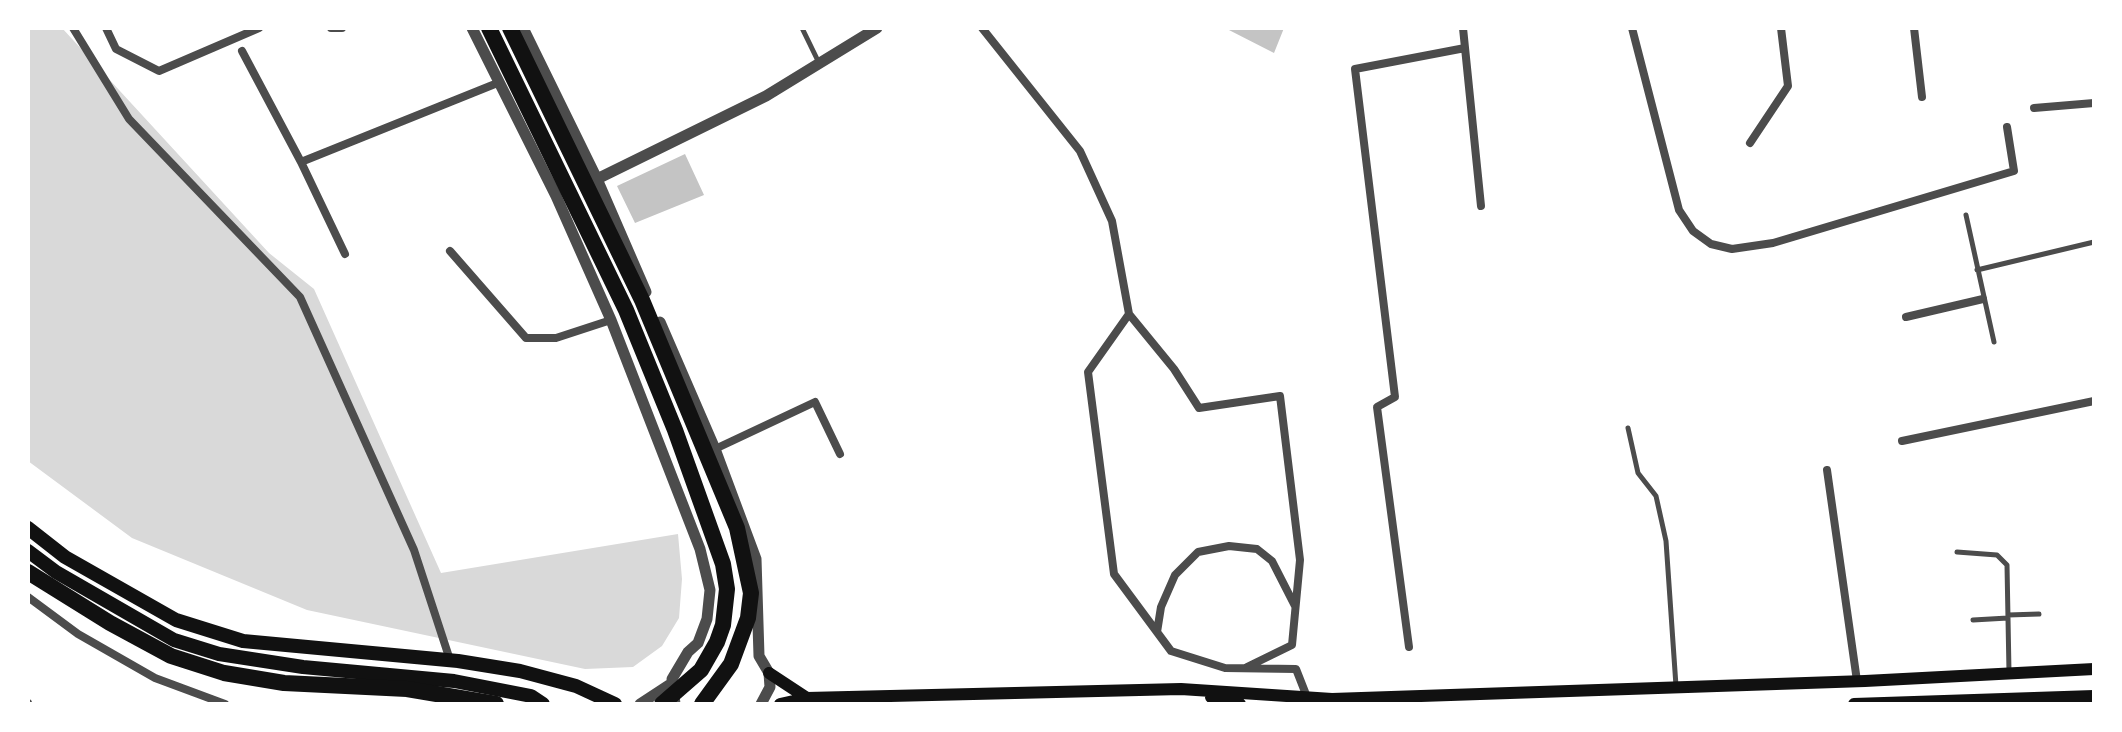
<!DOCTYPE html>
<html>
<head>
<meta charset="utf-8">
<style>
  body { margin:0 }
  #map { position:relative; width:2122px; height:732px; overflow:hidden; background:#fff; font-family:"Golos Text",sans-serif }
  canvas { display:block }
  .frame { position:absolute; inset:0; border:30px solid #fff; pointer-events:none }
</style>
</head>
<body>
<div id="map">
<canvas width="2122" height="732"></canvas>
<div class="frame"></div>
</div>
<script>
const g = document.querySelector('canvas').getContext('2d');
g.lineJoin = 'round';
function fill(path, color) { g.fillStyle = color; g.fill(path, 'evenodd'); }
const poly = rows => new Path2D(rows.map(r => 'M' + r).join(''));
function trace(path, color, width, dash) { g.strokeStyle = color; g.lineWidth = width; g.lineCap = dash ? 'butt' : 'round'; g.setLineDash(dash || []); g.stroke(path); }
const water = poly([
  [28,28,62,28,269,253,314,289,441,573,678,534,682,579,679,618,662,646,633,667,585,669,307,610,132,538,28,461]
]);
const building = poly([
  [1225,28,1284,28,1274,53],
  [685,154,704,195,635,223,617,186]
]);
const service = poly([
  [802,28,820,65],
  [1966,215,1994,342],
  [1977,270,2094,242],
  [1628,428,1638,473,1656,496,1666,541,1676,686],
  [1957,552,1997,555,2007,565,2009,672],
  [2008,615,2039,614],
  [1973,620,2008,618]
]);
const minor = poly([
  [73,28,129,119,300,297,414,550,450,660],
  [106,28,116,49,159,71,259,28],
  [331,28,342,28],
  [982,28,1080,151,1112,221,1129,314,1088,372,1114,574,1171,651,1225,668,1296,669,1307,697],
  [1463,28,1481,206],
  [1632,28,1679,210,1693,231,1711,244,1732,249,1773,243,2014,171,2007,127],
  [1914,28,1922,97],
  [242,51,301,162,500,82],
  [2034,108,2094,103],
  [1750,143,1788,86,1781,28],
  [301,162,345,254],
  [450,251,526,338,556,338,611,320],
  [1129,314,1174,369,1199,408,1280,396,1300,560,1292,645,1247,667],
  [1906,317,1983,299],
  [1902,441,2094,401],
  [715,449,815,402,840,454],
  [1827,470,1857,681],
  [28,597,78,634,155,678,225,704],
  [1157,632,1161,607,1175,575,1198,552,1229,546,1257,549,1272,561,1295,606],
  [1409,647,1377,407,1395,397,1355,69,1465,48],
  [28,703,28,704]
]);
const tertiary = poly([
  [472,28,556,196,611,320,700,549,710,590,707,619,698,643,688,652,672,679,675,704],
  [523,28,597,179,646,292],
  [597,179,766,96,877,28],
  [660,322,715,449,756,559,759,656,769,673,770,687,761,704],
  [640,704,672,683]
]);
const secondary = poly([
  [769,673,807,698,780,704],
  [1211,697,1240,704],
  [807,698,1181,689,1332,699,1865,681,2094,669],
  [1854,704,2094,696]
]);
const primary = poly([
  [28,528,65,557,176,620,243,641,458,661,520,671,576,686,615,704],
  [28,551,56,572,174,640,219,654,303,667,454,681,531,696,543,704]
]);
const trunk = poly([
  [489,28,626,310,675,430,723,564,727,589,723,625,717,642,701,670,662,704],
  [510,28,642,300,737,528,751,593,748,618,731,664,702,704],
  [28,572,110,623,171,656,224,673,284,683,407,689,496,704]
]);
fill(water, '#d9d9d9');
fill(building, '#c4c4c4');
trace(service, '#4c4c4c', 5);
trace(minor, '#4c4c4c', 8);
trace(tertiary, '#4c4c4c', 11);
trace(secondary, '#111', 12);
trace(primary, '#111', 14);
trace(trunk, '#111', 16);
</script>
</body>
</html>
